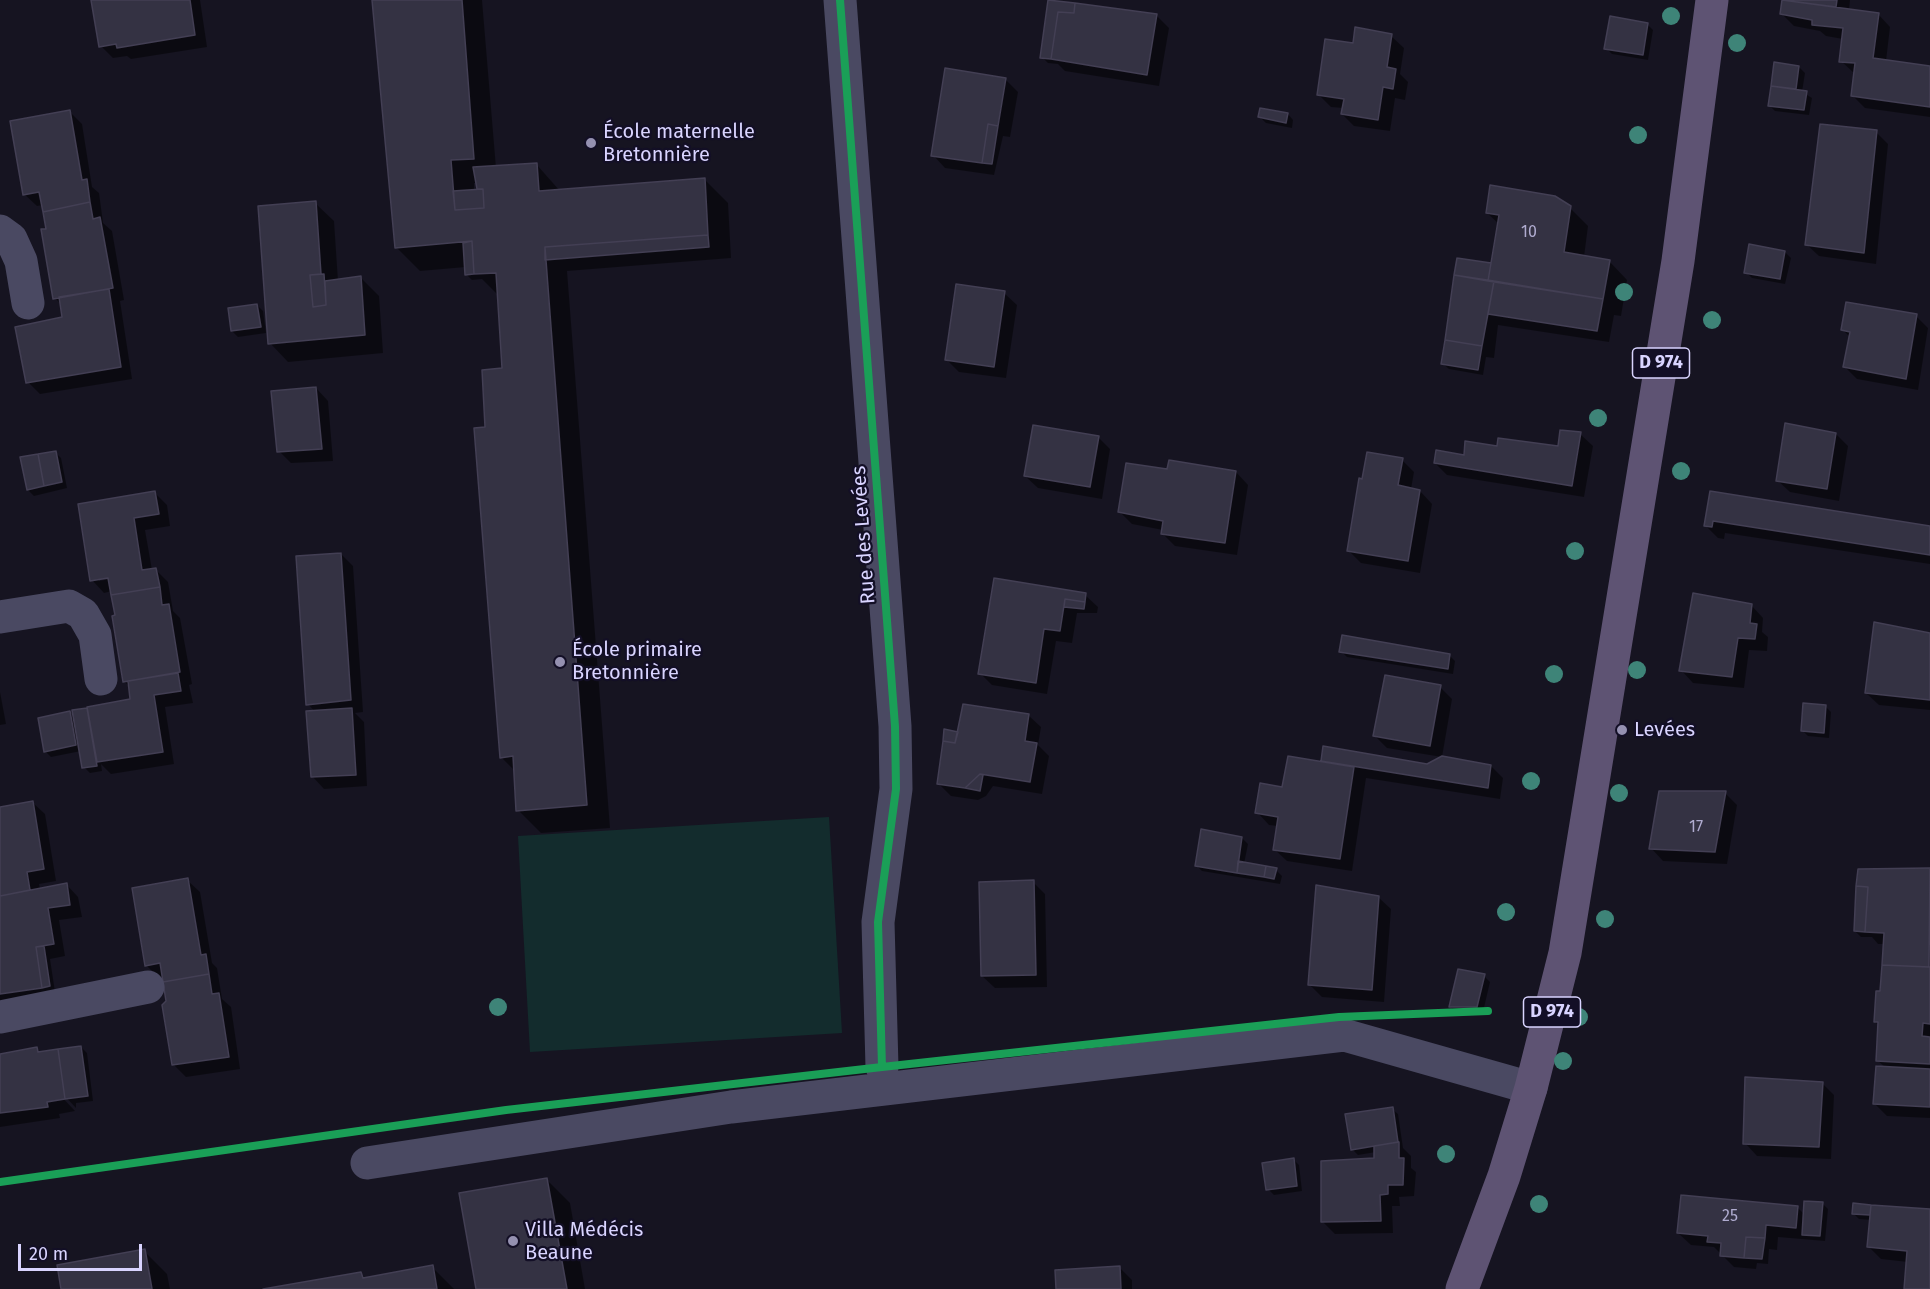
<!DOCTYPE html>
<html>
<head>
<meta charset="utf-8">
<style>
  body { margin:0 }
  #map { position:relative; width:1930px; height:1289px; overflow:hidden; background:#161421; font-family:"Fira Sans",sans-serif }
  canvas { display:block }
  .scale { position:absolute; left:18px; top:1244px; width:124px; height:27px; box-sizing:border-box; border:3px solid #d9d4ff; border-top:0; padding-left:8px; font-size:18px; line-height:21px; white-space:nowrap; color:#d9d4ff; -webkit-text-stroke:4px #130f26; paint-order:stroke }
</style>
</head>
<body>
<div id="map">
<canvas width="1930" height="1289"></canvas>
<div class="scale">20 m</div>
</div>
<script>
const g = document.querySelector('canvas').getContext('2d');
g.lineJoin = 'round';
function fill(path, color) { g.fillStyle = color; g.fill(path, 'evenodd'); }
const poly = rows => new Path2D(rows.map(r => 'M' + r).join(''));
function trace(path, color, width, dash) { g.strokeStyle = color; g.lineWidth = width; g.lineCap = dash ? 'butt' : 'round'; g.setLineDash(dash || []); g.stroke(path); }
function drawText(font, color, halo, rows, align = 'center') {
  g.font = font + ' "Fira Sans",sans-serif'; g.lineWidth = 4.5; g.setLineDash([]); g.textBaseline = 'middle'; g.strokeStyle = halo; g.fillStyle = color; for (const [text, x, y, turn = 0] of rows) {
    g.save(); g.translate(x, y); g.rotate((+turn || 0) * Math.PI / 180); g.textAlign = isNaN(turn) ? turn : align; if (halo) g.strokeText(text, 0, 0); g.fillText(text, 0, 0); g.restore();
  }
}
const green = poly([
  [829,817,842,1033,530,1052,518,836]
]);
const shadow = poly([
  [93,0,200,0,207,47,131,59,127,56,113,58,101,46],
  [374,0,482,0,496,168,537,165,560,191,705,180,728,203,731,258,567,271,610,828,541,833,518,810,515,771,501,757,487,428,504,370,499,296,482,279,472,280,466,274,466,267,420,271,396,247],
  [474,183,477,183,481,191,474,191],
  [1784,0,1850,0,1849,10,1878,14,1890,27,1886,61,1930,67,1930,117,1865,108,1853,96,1855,74,1841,61,1843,39,1826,36,1820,31,1794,26,1782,14],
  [1156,15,1169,28,1159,86,1065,71,1058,64,1048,63,1042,57],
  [1647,24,1653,30,1648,60,1612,54,1606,48],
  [1391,36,1404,48,1400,74,1408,82,1405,100,1395,98,1390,131,1354,126,1342,114,1343,108,1331,107,1318,94,1354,44],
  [1775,64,1799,67,1805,73,1802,92,1812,98,1809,115,1775,111,1769,105],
  [1005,79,1018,92,1010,137,1003,136,994,175,945,168,933,155],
  [69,111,82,124,92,187,99,193,103,223,112,231,124,300,120,301,132,379,40,394,28,382,64,319,62,305,55,298,43,205,37,206,24,194],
  [1288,114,1293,120,1292,128,1266,123,1260,117],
  [1876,132,1888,144,1876,264,1819,256,1806,244],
  [315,203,334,221,338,281,361,278,379,296,383,353,288,362,270,343],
  [1570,208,1588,226,1584,257,1609,261,1627,280,1621,316,1614,315,1609,342,1498,325,1494,358,1486,357,1483,375,1449,369,1443,364,1490,265,1492,266,1499,224,1487,213],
  [1785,252,1791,258,1785,284,1752,278,1746,272],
  [1004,293,1017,305,1006,378,959,372,947,360],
  [257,305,263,311,266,333,238,337,232,331],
  [1916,316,1928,328,1918,390,1857,379,1844,366,1850,337,1843,330],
  [316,388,328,401,333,461,291,463,279,451],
  [1580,434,1593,446,1584,497,1447,475,1435,463,1498,447,1559,448],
  [1836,434,1848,446,1839,501,1790,492,1777,480],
  [1098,437,1110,449,1102,499,1038,488,1025,476],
  [55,452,61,458,67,488,34,496,28,490,22,459],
  [1402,460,1414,472,1411,489,1420,491,1432,504,1420,573,1361,563,1349,551],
  [1169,470,1236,472,1248,485,1237,555,1175,546,1163,534,1163,530,1132,524,1120,512],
  [154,492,167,505,170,526,145,530,152,570,155,569,168,582,173,611,180,618,192,684,189,685,193,703,165,707,174,764,111,774,101,764,102,771,90,773,84,767,81,751,51,757,45,751,70,713,75,718,87,709,90,712,132,700,130,687,125,682,112,591,104,593,92,580,79,505],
  [99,578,116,578,99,581],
  [1711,493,1930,528,1930,564,1725,533,1724,539,1718,538,1706,526],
  [341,554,353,566,363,712,355,713,364,722,367,786,324,789,312,776,315,712,308,704],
  [995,580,1085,595,1098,607,1097,613,1077,613,1072,643,1056,641,1047,694,992,685,980,673],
  [1751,605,1763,618,1762,632,1768,637,1767,651,1749,650,1744,688,1693,683,1681,670],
  [1930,635,1930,710,1879,705,1866,693],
  [1341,651,1449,655,1455,661,1453,674,1347,657],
  [1440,687,1452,699,1442,757,1387,748,1375,736],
  [0,692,6,724,0,725],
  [1825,706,1831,712,1829,738,1808,736,1802,730],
  [1028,715,1041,727,1038,745,1049,756,1042,794,993,786,986,796,978,800,951,796,938,783,958,734],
  [1325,748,1427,765,1491,766,1503,778,1500,799,1366,778,1352,871,1287,861,1274,849,1278,826,1269,825,1257,812,1284,789,1322,763],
  [1725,793,1737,805,1727,864,1663,861,1651,848],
  [32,802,45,814,56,881,39,884,40,889,66,884,78,897,82,917,59,920,65,956,50,959,55,992,0,1008,0,808],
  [1242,838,1248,844,1244,864,1276,870,1282,876,1280,884,1202,871,1196,865],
  [1930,869,1930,1118,1887,1116,1875,1104,1886,1068,1877,1060,1880,1026,1875,1022,1881,992,1884,944,1878,944,1872,937,1861,937,1855,931,1859,871],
  [187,880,200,892,212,963,217,968,222,999,231,1007,240,1069,186,1077,174,1065,164,977,159,978,146,965],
  [1033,882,1045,894,1047,987,995,988,982,976],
  [1378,897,1391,909,1384,1002,1322,997,1310,985],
  [1484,976,1490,982,1483,1012,1456,1012,1450,1007],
  [81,1047,87,1053,93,1101,76,1103,76,1108,61,1092,59,1094,75,1111,59,1114,60,1118,0,1127,0,1055,36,1048,41,1053],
  [1822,1083,1834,1095,1831,1159,1757,1156,1745,1143],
  [1392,1109,1398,1114,1403,1148,1411,1156,1411,1168,1416,1172,1414,1196,1399,1197,1400,1206,1392,1206,1393,1233,1335,1234,1322,1221,1376,1160,1376,1152,1358,1155,1352,1149],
  [1293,1159,1299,1165,1302,1191,1274,1195,1268,1189],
  [546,1179,570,1203,585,1289,477,1289],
  [1822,1203,1828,1209,1825,1241,1778,1237,1777,1250,1769,1249,1768,1264,1757,1263,1756,1269,1734,1267,1714,1247,1691,1245,1678,1233,1798,1208,1805,1215],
  [1854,1205,1930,1210,1930,1289,1906,1289,1908,1262,1881,1259,1869,1247,1871,1220,1859,1219,1853,1213],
  [144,1251,167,1274,170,1289,62,1289],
  [432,1267,454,1289,271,1289,361,1273,366,1279],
  [1119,1267,1132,1280,1132,1289,1058,1289]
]);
const building = poly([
  [91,0,190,0,195,35,117,48,116,44,99,47,91,0],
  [372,0,462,0,474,159,451,160,455,210,484,208,483,189,477,189,473,167,537,163,539,191,705,178,708,235,545,247,587,805,516,811,513,756,500,758,474,428,485,427,482,370,502,368,496,273,474,274,472,241,395,248,372,0],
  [1048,0,1075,3,1074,13,1058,12,1051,59,1040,58,1048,0],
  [1782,0,1879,13,1873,58,1930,66,1930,107,1851,96,1855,63,1839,62,1843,28,1812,25,1812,20,1780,14,1782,0],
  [1782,0,1837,0,1836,7,1782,0],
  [1075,3,1157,14,1147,75,1051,59,1058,12,1074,13,1075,3],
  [1610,16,1648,23,1643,55,1604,49,1610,16],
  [1355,27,1392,34,1387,67,1396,69,1393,89,1383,87,1378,120,1341,114,1344,99,1317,95,1325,39,1353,43,1355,27],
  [1774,62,1799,66,1796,89,1771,86,1774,62],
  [945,68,1006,78,998,126,988,124,982,163,931,156,945,68],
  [1771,86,1807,91,1804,110,1768,106,1771,86],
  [1260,108,1288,113,1286,123,1258,117,1260,108],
  [70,110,82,180,87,179,90,202,43,212,39,192,23,195,10,121,70,110],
  [988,124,998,126,992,164,982,163,988,124],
  [1820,124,1877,130,1864,253,1805,245,1820,124],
  [1490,185,1555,196,1571,206,1564,252,1610,260,1603,299,1488,281,1499,215,1486,213,1490,185],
  [483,189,484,208,455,210,453,191,483,189],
  [316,201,321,274,310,275,313,307,326,305,325,281,361,276,365,335,268,344,258,206,316,201],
  [90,202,93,219,100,217,113,288,53,299,41,229,46,229,43,212,90,202],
  [708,235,709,247,545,260,545,247,708,235],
  [472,241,474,274,465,275,463,243,472,241],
  [1749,244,1785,251,1780,279,1744,273,1749,244],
  [1457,258,1491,263,1488,281,1454,275,1457,258],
  [324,274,326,305,313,307,310,275,324,274],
  [1454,275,1494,281,1482,346,1445,340,1454,275],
  [1494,281,1603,299,1597,331,1488,314,1494,281],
  [956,284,1005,291,994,367,945,360,956,284],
  [109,289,121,367,26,383,15,327,62,317,59,297,109,289],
  [1846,302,1917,314,1906,379,1843,367,1850,332,1841,330,1846,302],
  [257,304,261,327,231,331,228,308,257,304],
  [1445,340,1482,346,1478,370,1441,364,1445,340],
  [316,387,322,449,277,452,271,391,316,387],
  [1785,423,1836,433,1827,489,1776,481,1785,423],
  [1033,425,1099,436,1090,487,1024,476,1033,425],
  [1560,430,1581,432,1572,486,1434,463,1436,450,1464,455,1465,441,1497,446,1498,438,1558,446,1560,430],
  [56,451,62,482,44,486,38,454,56,451],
  [1367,452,1403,458,1398,485,1420,490,1408,561,1347,551,1359,478,1362,479,1367,452],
  [38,454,44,486,27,490,20,457,38,454],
  [1169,460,1236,471,1225,543,1161,534,1163,521,1118,512,1126,463,1167,469,1169,460],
  [155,491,159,514,134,518,142,570,156,568,160,587,111,595,108,578,90,581,78,504,155,491],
  [1710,491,1930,526,1930,555,1713,521,1712,527,1704,526,1710,491],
  [341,553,351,700,306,705,296,556,341,553],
  [994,578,1086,593,1085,602,1065,599,1060,631,1044,629,1036,683,978,674,994,578],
  [160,587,162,605,169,604,180,672,123,682,112,616,115,615,111,595,160,587],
  [1693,593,1752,604,1750,623,1757,624,1755,639,1738,638,1732,677,1679,671,1693,593],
  [1065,599,1085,602,1084,609,1064,607,1065,599],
  [1874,622,1930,633,1930,700,1865,693,1874,622],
  [1342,635,1450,654,1448,669,1339,652,1342,635],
  [178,673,181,691,154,695,163,752,97,762,87,707,130,699,128,681,178,673],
  [1385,675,1441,685,1430,746,1373,736,1385,675],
  [1803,703,1826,705,1824,733,1801,731,1803,703],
  [963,704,1029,714,1025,741,1037,743,1030,782,980,774,965,788,937,784,943,741,955,743,963,704],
  [87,708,97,766,82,768,72,710,87,708],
  [352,708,356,775,311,777,306,711,352,708],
  [70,711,76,745,44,752,38,718,70,711],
  [944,729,958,732,955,743,943,741,944,729],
  [1323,746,1427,764,1442,756,1491,765,1488,788,1321,761,1323,746],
  [1288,756,1354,767,1340,859,1273,850,1278,817,1255,813,1260,783,1282,787,1288,756],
  [980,774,983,775,980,791,965,788,980,774],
  [1659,791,1726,791,1715,852,1649,849,1659,791],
  [33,801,44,869,27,872,30,890,0,896,0,807,33,801],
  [1201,829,1242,837,1237,873,1195,866,1201,829],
  [1238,861,1266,866,1264,877,1237,873,1238,861],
  [1266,866,1277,868,1274,879,1264,877,1266,866],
  [1930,868,1929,967,1882,965,1884,933,1865,932,1868,887,1856,886,1858,869,1930,868],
  [188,878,201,955,206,954,209,974,163,982,160,963,145,966,132,888,188,878],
  [1034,880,1036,975,981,976,979,882,1034,880],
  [67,883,70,905,48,908,54,944,36,947,42,988,0,994,0,896,67,883],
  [1316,885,1379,896,1372,990,1308,985,1316,885],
  [1856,886,1868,887,1865,932,1854,931,1856,886],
  [44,946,50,986,42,988,36,947,44,946],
  [1882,965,1930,967,1930,1024,1923,1023,1922,1036,1930,1037,1930,1064,1876,1061,1878,1022,1874,1022,1876,991,1880,991,1882,965],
  [1458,969,1485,974,1477,1007,1449,1007,1458,969],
  [209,974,212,994,219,993,229,1057,172,1065,162,1005,166,1001,163,982,209,974],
  [81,1046,88,1096,65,1099,58,1049,81,1046],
  [37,1047,38,1052,58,1049,65,1099,47,1102,48,1107,0,1113,0,1054,37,1047],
  [1876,1066,1930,1069,1930,1107,1873,1104,1876,1066],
  [1745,1077,1823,1082,1819,1147,1743,1144,1745,1077],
  [1393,1107,1398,1142,1351,1150,1345,1114,1393,1107],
  [1399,1142,1399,1158,1404,1158,1403,1185,1388,1185,1388,1194,1380,1195,1381,1221,1321,1222,1321,1161,1374,1158,1374,1146,1399,1142],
  [1294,1158,1297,1186,1266,1190,1262,1163,1294,1158],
  [547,1178,567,1289,476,1289,459,1193,547,1178],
  [1681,1195,1798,1206,1796,1228,1766,1225,1765,1238,1746,1237,1744,1258,1720,1256,1721,1243,1707,1242,1708,1236,1677,1233,1681,1195],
  [1804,1201,1823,1202,1820,1236,1802,1235,1804,1201],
  [1853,1203,1871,1205,1870,1215,1852,1214,1853,1203],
  [1871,1205,1930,1209,1930,1289,1904,1289,1907,1251,1867,1247,1871,1205],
  [1746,1237,1765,1238,1762,1259,1744,1258,1746,1237],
  [145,1249,152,1289,61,1289,57,1265,145,1249],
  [433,1265,437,1289,263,1289,361,1272,363,1278,433,1265],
  [1120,1266,1121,1289,1056,1289,1055,1270,1120,1266]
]);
const minor = poly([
  [840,0,895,726,896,789,878,922,882,1067],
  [0,231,11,239,21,261,28,303],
  [0,617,69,606,83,614,95,635,101,679],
  [0,1017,148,987],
  [367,1163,731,1107,1344,1035,1531,1088]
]);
const major = poly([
  [1462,1289,1504,1176,1531,1088,1565,953,1678,261,1712,0]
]);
const cycleway = poly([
  [840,0,895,726,896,789,878,922,882,1067],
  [0,1182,506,1110,882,1067,1339,1017,1488,1011]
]);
const trees = [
  [1671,16],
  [1737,43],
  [1638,135],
  [1624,292],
  [1712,320],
  [1598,418],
  [1681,471],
  [1575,551],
  [1637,670],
  [1554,674],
  [1531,781],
  [1619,793],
  [1506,912],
  [1605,919],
  [498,1007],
  [1579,1017],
  [1563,1061],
  [1446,1154],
  [1539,1204]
];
const markers = [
  [591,143,6,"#9591b1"],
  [560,662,6,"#9591b1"],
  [1622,730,6,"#9591b1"],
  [513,1241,6,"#9591b1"]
];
const numberNames = [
  ["10",1529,233],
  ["17",1696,828],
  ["25",1730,1217]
];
const shields = [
  [1661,363,57],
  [1552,1012,57]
];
const shieldNames = [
  ["D 974",1661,363],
  ["D 974",1552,1012]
];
const poiNames = [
  ["École maternelle",603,132],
  ["Bretonnière",603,155],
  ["École primaire",572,650],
  ["Bretonnière",572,673],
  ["Levées",1634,730],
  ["Villa Médécis",525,1230],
  ["Beaune",525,1253]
];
const streetNames = [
  ["Rue des Levées",864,535,-94]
];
fill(green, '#132c2d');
fill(shadow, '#0007');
fill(building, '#343243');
trace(building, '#433f54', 1.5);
trace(minor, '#4a4962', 33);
trace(major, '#5e5373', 33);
trace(cycleway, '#1a9f57', 8);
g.fillStyle = '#3e8478';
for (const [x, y] of trees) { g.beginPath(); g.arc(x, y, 9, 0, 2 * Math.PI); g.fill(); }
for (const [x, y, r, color] of markers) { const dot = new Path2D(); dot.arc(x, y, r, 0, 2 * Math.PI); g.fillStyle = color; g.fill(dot); trace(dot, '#130f26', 2); }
drawText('16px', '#b0acd0', null, numberNames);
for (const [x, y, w] of shields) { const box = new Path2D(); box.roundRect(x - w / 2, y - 15, w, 30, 4.5); g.fillStyle = '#130f26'; g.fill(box); trace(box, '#d9d4ff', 1.5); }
drawText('bold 18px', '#d9d4ff', null, shieldNames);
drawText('20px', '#d9d4ff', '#130f26', poiNames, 'left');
drawText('20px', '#d9d4ff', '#130f26', streetNames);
</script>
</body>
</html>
